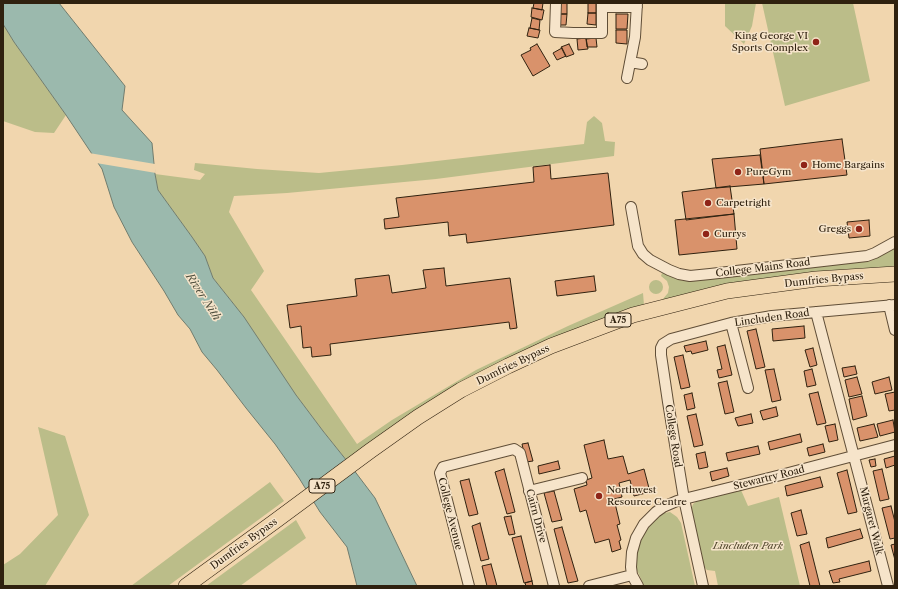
<!DOCTYPE html>
<html>
<head>
<meta charset="utf-8">
<style>
  body { margin:0 }
  #map { position:relative; width:898px; height:589px; overflow:hidden; background:#f1d6ae; font-family:"Libre Caslon Text",serif }
  canvas { display:block }
  .frame { position:absolute; inset:0; border:4px solid #2f210f; pointer-events:none }
</style>
</head>
<body>
<div id="map">
<canvas width="898" height="589"></canvas>
<div class="frame"></div>
</div>
<script>
const g = document.querySelector('canvas').getContext('2d');
g.lineJoin = 'round';
function fill(path, color) { g.fillStyle = color; g.fill(path, 'evenodd'); }
const poly = rows => new Path2D(rows.map(r => 'M' + r).join(''));
function trace(path, color, width, dash) { g.strokeStyle = color; g.lineWidth = width; g.lineCap = dash ? 'butt' : 'round'; g.setLineDash(dash || []); g.stroke(path); }
function drawText(font, color, halo, rows, align = 'center') {
  g.font = font + ' "Libre Caslon Text",serif'; g.lineWidth = 3; g.setLineDash([]); g.textBaseline = 'middle'; g.strokeStyle = halo; g.fillStyle = color; for (const [text, x, y, turn = 0] of rows) {
    g.save(); g.translate(x, y); g.rotate((+turn || 0) * Math.PI / 180); g.textAlign = isNaN(turn) ? turn : align; if (halo) g.strokeText(text, 0, 0); g.fillText(text, 0, 0); g.restore();
  }
}
const green = poly([
  [725,3,756,3,752,26,744,44,725,26],
  [762,3,853,3,870,81,785,106],
  [3,24,14,42,66,115,54,133,35,132,3,121],
  [594,116,602,123,605,141,615,142,614,156,436,179,287,193,234,196,229,212,264,271,251,290,357,444,392,420,476,370,568,326,643,293,644,305,610,316,347,461,323,431,296,395,244,317,213,278,205,256,192,237,158,190,155,174,200,180,205,174,194,170,195,163,257,169,319,173,402,165,584,144,587,122],
  [895,247,895,267,850,269,811,272,753,280,722,285,662,300,668,293,669,287,667,281,661,276,662,273,683,281,705,280,806,267,871,261],
  '649 287a7 7 0 1 1 14 0a7 7 0 1 1-14 0Z',
  [38,427,65,436,89,515,45,586,3,586,3,565,20,554,58,515],
  [270,482,284,501,168,586,131,586],
  [741,490,748,506,779,497,800,586,718,586,715,571,707,570,702,565,690,513,693,504,700,499],
  [670,512,677,517,681,523,695,586,644,586,637,570,636,561,636,554,641,538,648,527,655,520,664,513],
  [296,520,306,538,240,586,206,586]
]);
const water = poly([
  [3,3,59,3,125,86,122,110,152,143,155,174,158,190,192,237,205,256,213,278,244,317,296,395,323,431,347,461,375,498,417,586,357,586,347,547,320,512,299,478,275,444,246,408,217,370,202,352,190,329,178,315,164,291,132,242,114,207,102,169,66,115,14,42,3,24,3,3]
]);
const pier = poly([
  [89,153,155,164,156,173,96,163]
]);
const building = poly([
  [534,3,543,3,542,10,533,8,534,3],
  [558,3,567,3,567,14,559,14,558,3],
  [588,3,596,3,596,13,588,13,588,3],
  [532,8,544,10,542,20,531,17,532,8],
  [588,13,596,13,596,25,587,24,588,13],
  [559,14,567,14,566,25,558,25,559,14],
  [616,14,628,14,627,29,616,29,616,14],
  [532,18,540,20,539,30,530,28,532,18],
  [529,28,540,30,538,38,527,36,529,28],
  [616,30,627,30,627,44,616,43,616,30],
  [586,38,588,49,578,50,577,39,586,38],
  [596,38,597,47,587,47,586,39,596,38],
  [537,44,550,66,533,76,521,55,531,50,530,48,537,44],
  [569,44,574,54,566,57,561,47,569,44],
  [562,48,566,56,557,60,553,53,562,48],
  [842,139,847,175,764,184,760,149,842,139],
  [760,155,764,184,716,188,712,159,760,155],
  [550,165,551,179,608,173,614,225,467,243,466,234,449,236,448,222,385,229,384,219,399,217,396,198,534,182,533,167,550,165],
  [730,186,734,214,686,220,682,192,730,186],
  [734,214,737,249,679,255,675,220,734,214],
  [869,220,870,236,849,238,847,222,869,220],
  [444,268,446,286,510,278,517,328,510,329,509,322,330,344,331,355,312,357,311,347,303,348,301,326,290,328,287,305,357,296,355,279,389,275,392,293,426,288,423,270,444,268],
  [594,276,596,291,557,296,555,281,594,276],
  [804,326,805,338,773,341,772,329,804,326],
  [756,329,765,367,756,369,747,331,756,329],
  [706,341,708,350,692,354,691,351,686,352,684,346,706,341],
  [725,345,732,375,719,378,717,370,722,369,717,347,725,345],
  [813,348,817,365,810,367,805,350,813,348],
  [683,355,690,387,681,389,674,357,683,355],
  [855,366,857,374,844,377,842,368,855,366],
  [774,369,781,400,772,402,765,370,774,369],
  [812,369,816,385,807,387,804,371,812,369],
  [857,377,862,394,849,397,845,380,857,377],
  [889,377,892,390,875,394,872,382,889,377],
  [727,381,734,412,725,414,718,383,727,381],
  [818,392,826,423,817,425,809,394,818,392],
  [895,392,895,410,889,411,885,394,895,392],
  [692,393,695,408,687,410,684,395,692,393],
  [862,396,867,416,853,420,849,399,862,396],
  [776,407,778,416,763,420,760,411,776,407],
  [696,414,703,445,694,447,687,416,696,414],
  [751,414,753,423,738,426,735,418,751,414],
  [893,420,895,432,880,436,877,424,893,420],
  [835,424,838,440,829,442,825,426,835,424],
  [874,424,878,437,860,441,857,428,874,424],
  [800,434,802,442,770,450,768,442,800,434],
  [604,440,608,459,623,456,628,474,644,469,650,492,634,496,630,480,619,483,622,497,614,499,620,524,617,525,621,540,619,541,621,549,612,552,609,539,595,543,586,510,580,512,574,489,587,485,586,480,592,478,584,445,604,440],
  [528,443,533,461,526,462,522,444,528,443],
  [823,444,825,452,809,456,807,448,823,444],
  [758,446,760,454,728,461,726,453,758,446],
  [705,452,708,467,699,469,696,454,705,452],
  [895,456,895,465,886,468,884,459,895,456],
  [875,459,876,466,871,467,869,460,875,459],
  [558,461,560,469,539,474,538,466,558,461],
  [727,468,729,476,712,481,710,472,727,468],
  [504,469,515,512,507,514,495,472,504,469],
  [882,469,889,499,880,501,873,471,882,469],
  [847,470,857,512,848,514,837,473,847,470],
  [820,477,823,487,787,496,785,486,820,477],
  [469,479,478,514,469,516,460,481,469,479],
  [554,491,562,520,552,522,544,493,554,491],
  [891,506,895,522,895,538,890,539,882,508,891,506],
  [801,510,807,534,797,536,791,513,801,510],
  [511,516,515,534,509,535,504,517,511,516],
  [480,523,489,559,481,561,472,526,480,523],
  [562,527,578,581,568,583,554,529,562,527],
  [860,529,863,538,828,548,826,538,860,529],
  [521,536,532,581,524,583,512,538,521,536],
  [809,542,820,586,810,586,800,545,809,542],
  [895,544,895,560,891,545,895,544],
  [869,561,871,571,839,579,840,582,833,583,829,571,869,561],
  [491,564,497,586,487,586,482,566,491,564],
  [532,581,533,586,526,586,525,583,532,581]
]);
const minor = poly([
  [556,3,555,32,573,33,602,33,602,3],
  [602,7,637,7],
  [630,62,642,64],
  [627,78,635,37,637,3],
  [631,207,638,246,643,254,650,260,669,270,679,274,690,276,710,274,867,256,875,253,895,242],
  [889,305,895,330],
  [816,312,888,586],
  [731,323,748,388],
  [529,491,582,478],
  [469,586,440,473,443,467,514,449,520,453,554,586],
  [589,586,632,575],
  [638,586,632,575,631,567,632,552,636,538,644,524,656,512,663,507,677,501,684,499,777,476,895,445],
  [703,586,684,499,668,402,661,355,661,348,663,344,671,339,731,323,772,316,895,305]
]);
const highway = poly([
  [186,586,274,522,370,451,418,417,461,390,508,366,551,346,633,315,727,291,816,279,895,274]
]);
const markers = [
  [816,42,4,"#8f2418"],
  [804,165,4,"#8f2418"],
  [738,172,4,"#8f2418"],
  [708,203,4,"#8f2418"],
  [859,229,4,"#8f2418"],
  [706,234,4,"#8f2418"],
  [599,496,4,"#8f2418"]
];
const shields = [
  [618,320,26],
  [322,486,26]
];
const shieldNames = [
  ["A75",618,320],
  ["A75",322,486]
];
const poiNames = [
  ["King George VI",808,36,"right"],
  ["Sports Complex",808,48,"right"],
  ["Home Bargains",812,165],
  ["PureGym",746,172],
  ["Carpetright",716,203],
  ["Greggs",851,229,"right"],
  ["Currys",714,234],
  ["Northwest",607,490],
  ["Resource Centre",607,502]
];
const streetNames = [
  ["College Mains Road",763,268,-7],
  ["Dumfries Bypass",824,280,-6],
  ["Lincluden Road",772,318,-8],
  ["Dumfries Bypass",513,365,-26],
  ["College Road",673,436,81],
  ["Stewartry Road",769,478,-14],
  ["College Avenue",450,514,76],
  ["Cairn Drive",536,516,75],
  ["Margaret Walk",871,521,76],
  ["Dumfries Bypass",244,544,-36]
];
const parkNames = [
  ["Lincluden Park",748,546]
];
const waterNames = [
  ["River Nith",203,297,57]
];
fill(green, '#bbbd89');
fill(water, '#9bb9ad');
trace(water, '#707c6e', 1);
fill(pier, '#f1d6ae');
fill(building, '#d9926b');
trace(building, '#2f210f', 1);
trace(minor, '#604e37', 12);
trace(highway, '#2f210f', 16);
trace(minor, '#f6e4ca', 10);
trace(highway, '#f1d6ae', 15);
for (const [x, y, r, color] of markers) { const dot = new Path2D(); dot.arc(x, y, r, 0, 2 * Math.PI); g.fillStyle = color; g.fill(dot); trace(dot, '#f6e4ca', 1.5); }
for (const [x, y, w] of shields) { const box = new Path2D(); box.roundRect(x - w / 2, y - 7, w, 14, 3); g.fillStyle = '#f6e4ca'; g.fill(box); trace(box, '#2f210f', 1); }
drawText('bold 9px', '#2f210f', null, shieldNames);
drawText('10px', '#2f210f', '#f6e4ca', poiNames, 'left');
drawText('10px', '#2f210f', '#f6e4ca', streetNames);
drawText('italic 10px', '#52482e', '#f6e4ca', parkNames);
drawText('italic 11px', '#4f4f3e', '#f6e4ca', waterNames);
</script>
</body>
</html>
